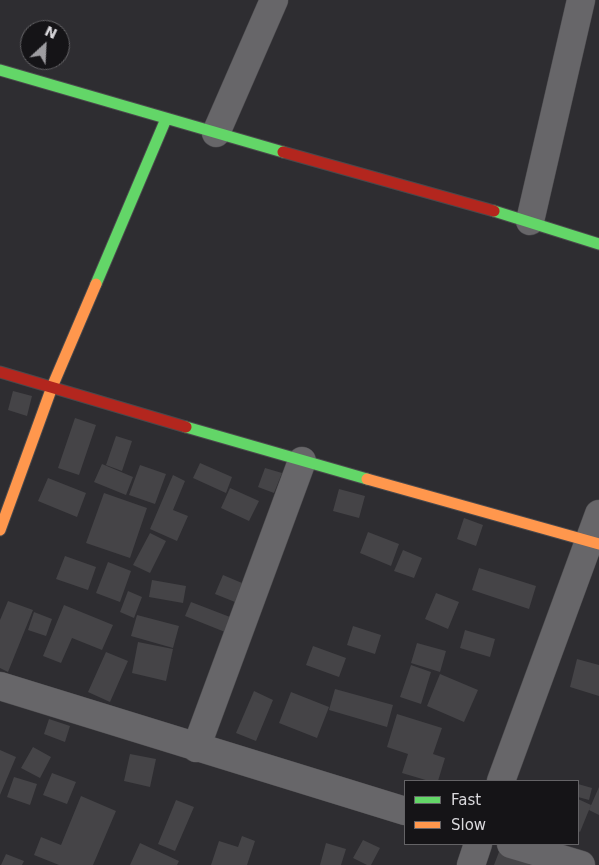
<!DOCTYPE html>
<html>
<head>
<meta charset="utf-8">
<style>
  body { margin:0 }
  #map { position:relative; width:599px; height:865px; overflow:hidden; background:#2e2d31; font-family:"DejaVu Sans",sans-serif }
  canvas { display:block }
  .legend { position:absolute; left:404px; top:780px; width:175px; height:65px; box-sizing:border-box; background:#151417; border:1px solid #646366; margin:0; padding:6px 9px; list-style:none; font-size:15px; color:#dad9dd }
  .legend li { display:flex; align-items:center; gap:10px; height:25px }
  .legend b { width:25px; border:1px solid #646366 }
  .north { position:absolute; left:20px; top:20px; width:50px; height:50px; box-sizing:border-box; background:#151417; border:1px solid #646366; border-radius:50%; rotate:25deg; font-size:14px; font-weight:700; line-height:20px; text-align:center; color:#dad9dd }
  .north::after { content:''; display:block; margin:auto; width:18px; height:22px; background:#9e9da1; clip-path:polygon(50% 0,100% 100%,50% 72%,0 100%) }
</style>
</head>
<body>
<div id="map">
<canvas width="599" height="865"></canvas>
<ul class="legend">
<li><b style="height:6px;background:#63d668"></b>Fast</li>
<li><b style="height:6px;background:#ff974d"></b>Slow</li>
</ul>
<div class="north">N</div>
</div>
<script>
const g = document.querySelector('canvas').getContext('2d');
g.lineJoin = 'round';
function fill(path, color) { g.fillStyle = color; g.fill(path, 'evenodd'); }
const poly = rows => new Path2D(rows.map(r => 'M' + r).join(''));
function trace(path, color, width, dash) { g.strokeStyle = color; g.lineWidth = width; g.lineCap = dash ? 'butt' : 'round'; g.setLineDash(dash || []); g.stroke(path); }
const building = poly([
  [13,391,32,396,27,416,8,410],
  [75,418,96,425,79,475,58,468],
  [116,436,132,441,122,471,106,465],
  [200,463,232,477,226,493,193,478],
  [102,464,133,477,126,495,94,482],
  [140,465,166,474,155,504,129,495],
  [265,468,282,473,274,493,258,487],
  [173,475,185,481,173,510,188,516,177,541,150,529],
  [48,478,86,493,77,517,38,501],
  [230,488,259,501,249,521,221,508],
  [339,489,365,496,359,518,333,511],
  [104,493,147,508,130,558,86,543],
  [464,518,483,525,476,546,457,539],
  [368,532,399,544,391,566,360,553],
  [150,533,166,541,150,573,133,565],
  [403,550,422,558,414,578,394,571],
  [65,556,96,567,88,590,56,579],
  [108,562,131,571,120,602,96,593],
  [479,568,536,586,529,609,472,590],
  [223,575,242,583,235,602,215,594],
  [152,580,186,586,183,603,149,597],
  [128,591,142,597,134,618,120,612],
  [436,593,459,602,448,629,425,619],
  [8,601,33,610,8,672,0,668,0,620],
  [191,602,230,617,225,632,185,616],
  [64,605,113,625,102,650,72,638,61,663,43,656],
  [34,612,52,619,46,636,28,630],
  [137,615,179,626,173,648,131,636],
  [353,626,381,635,375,654,347,645],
  [465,630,495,639,490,657,460,648],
  [138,642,173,649,166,681,132,673],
  [417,643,446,651,440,672,411,663],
  [313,646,346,658,339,677,306,665],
  [106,652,128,661,110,702,88,692],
  [577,659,599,665,599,696,570,687],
  [411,665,431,672,421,704,400,697],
  [440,674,478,690,464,722,427,706],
  [335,689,393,705,387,727,329,710],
  [254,691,273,700,256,741,236,733],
  [291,692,329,707,317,738,279,723],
  [397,714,442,728,433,754,445,758,438,781,429,781,402,773,408,754,387,747],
  [49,719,70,726,65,742,44,734],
  [33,747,51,757,40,778,21,768],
  [0,750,16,757,0,795],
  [130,754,156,759,150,787,124,781],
  [52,773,76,782,67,804,43,795],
  [14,777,37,784,30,805,7,797],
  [578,784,592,788,589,800,578,797],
  [599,787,599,815,589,810],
  [81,796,116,811,93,865,59,865,34,855,41,837,61,845],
  [578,799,591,805,580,832,578,831],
  [176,800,194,807,175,851,158,844],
  [242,836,255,841,247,865,211,865,219,841,238,847],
  [363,840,380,848,371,865,367,865,353,858],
  [140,843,179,861,177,865,130,865],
  [326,843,346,849,341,865,320,865],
  [502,844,532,855,529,865,494,865],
  [6,854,24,861,22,865,1,865]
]);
const street = poly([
  [216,133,274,0],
  [530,221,581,0],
  [0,686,405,811],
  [196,748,302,461],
  [501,781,599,514],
  [511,844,581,865],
  [471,865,478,844]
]);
const fast = poly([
  [0,70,283,152],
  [494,211,599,244],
  [96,284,166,119],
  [186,427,367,479]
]);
const slow = poly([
  [367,479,599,544],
  [0,530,52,387,96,284]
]);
const jam = poly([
  [283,152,494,211],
  [0,372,186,427]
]);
fill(building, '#454447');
trace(street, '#4a494c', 29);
trace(fast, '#4a494c', 13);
trace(slow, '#4a494c', 13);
trace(jam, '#4a494c', 13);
trace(street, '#676669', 28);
trace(fast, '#63d668', 11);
trace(slow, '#ff974d', 11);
trace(jam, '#b3261e', 11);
</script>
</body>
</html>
